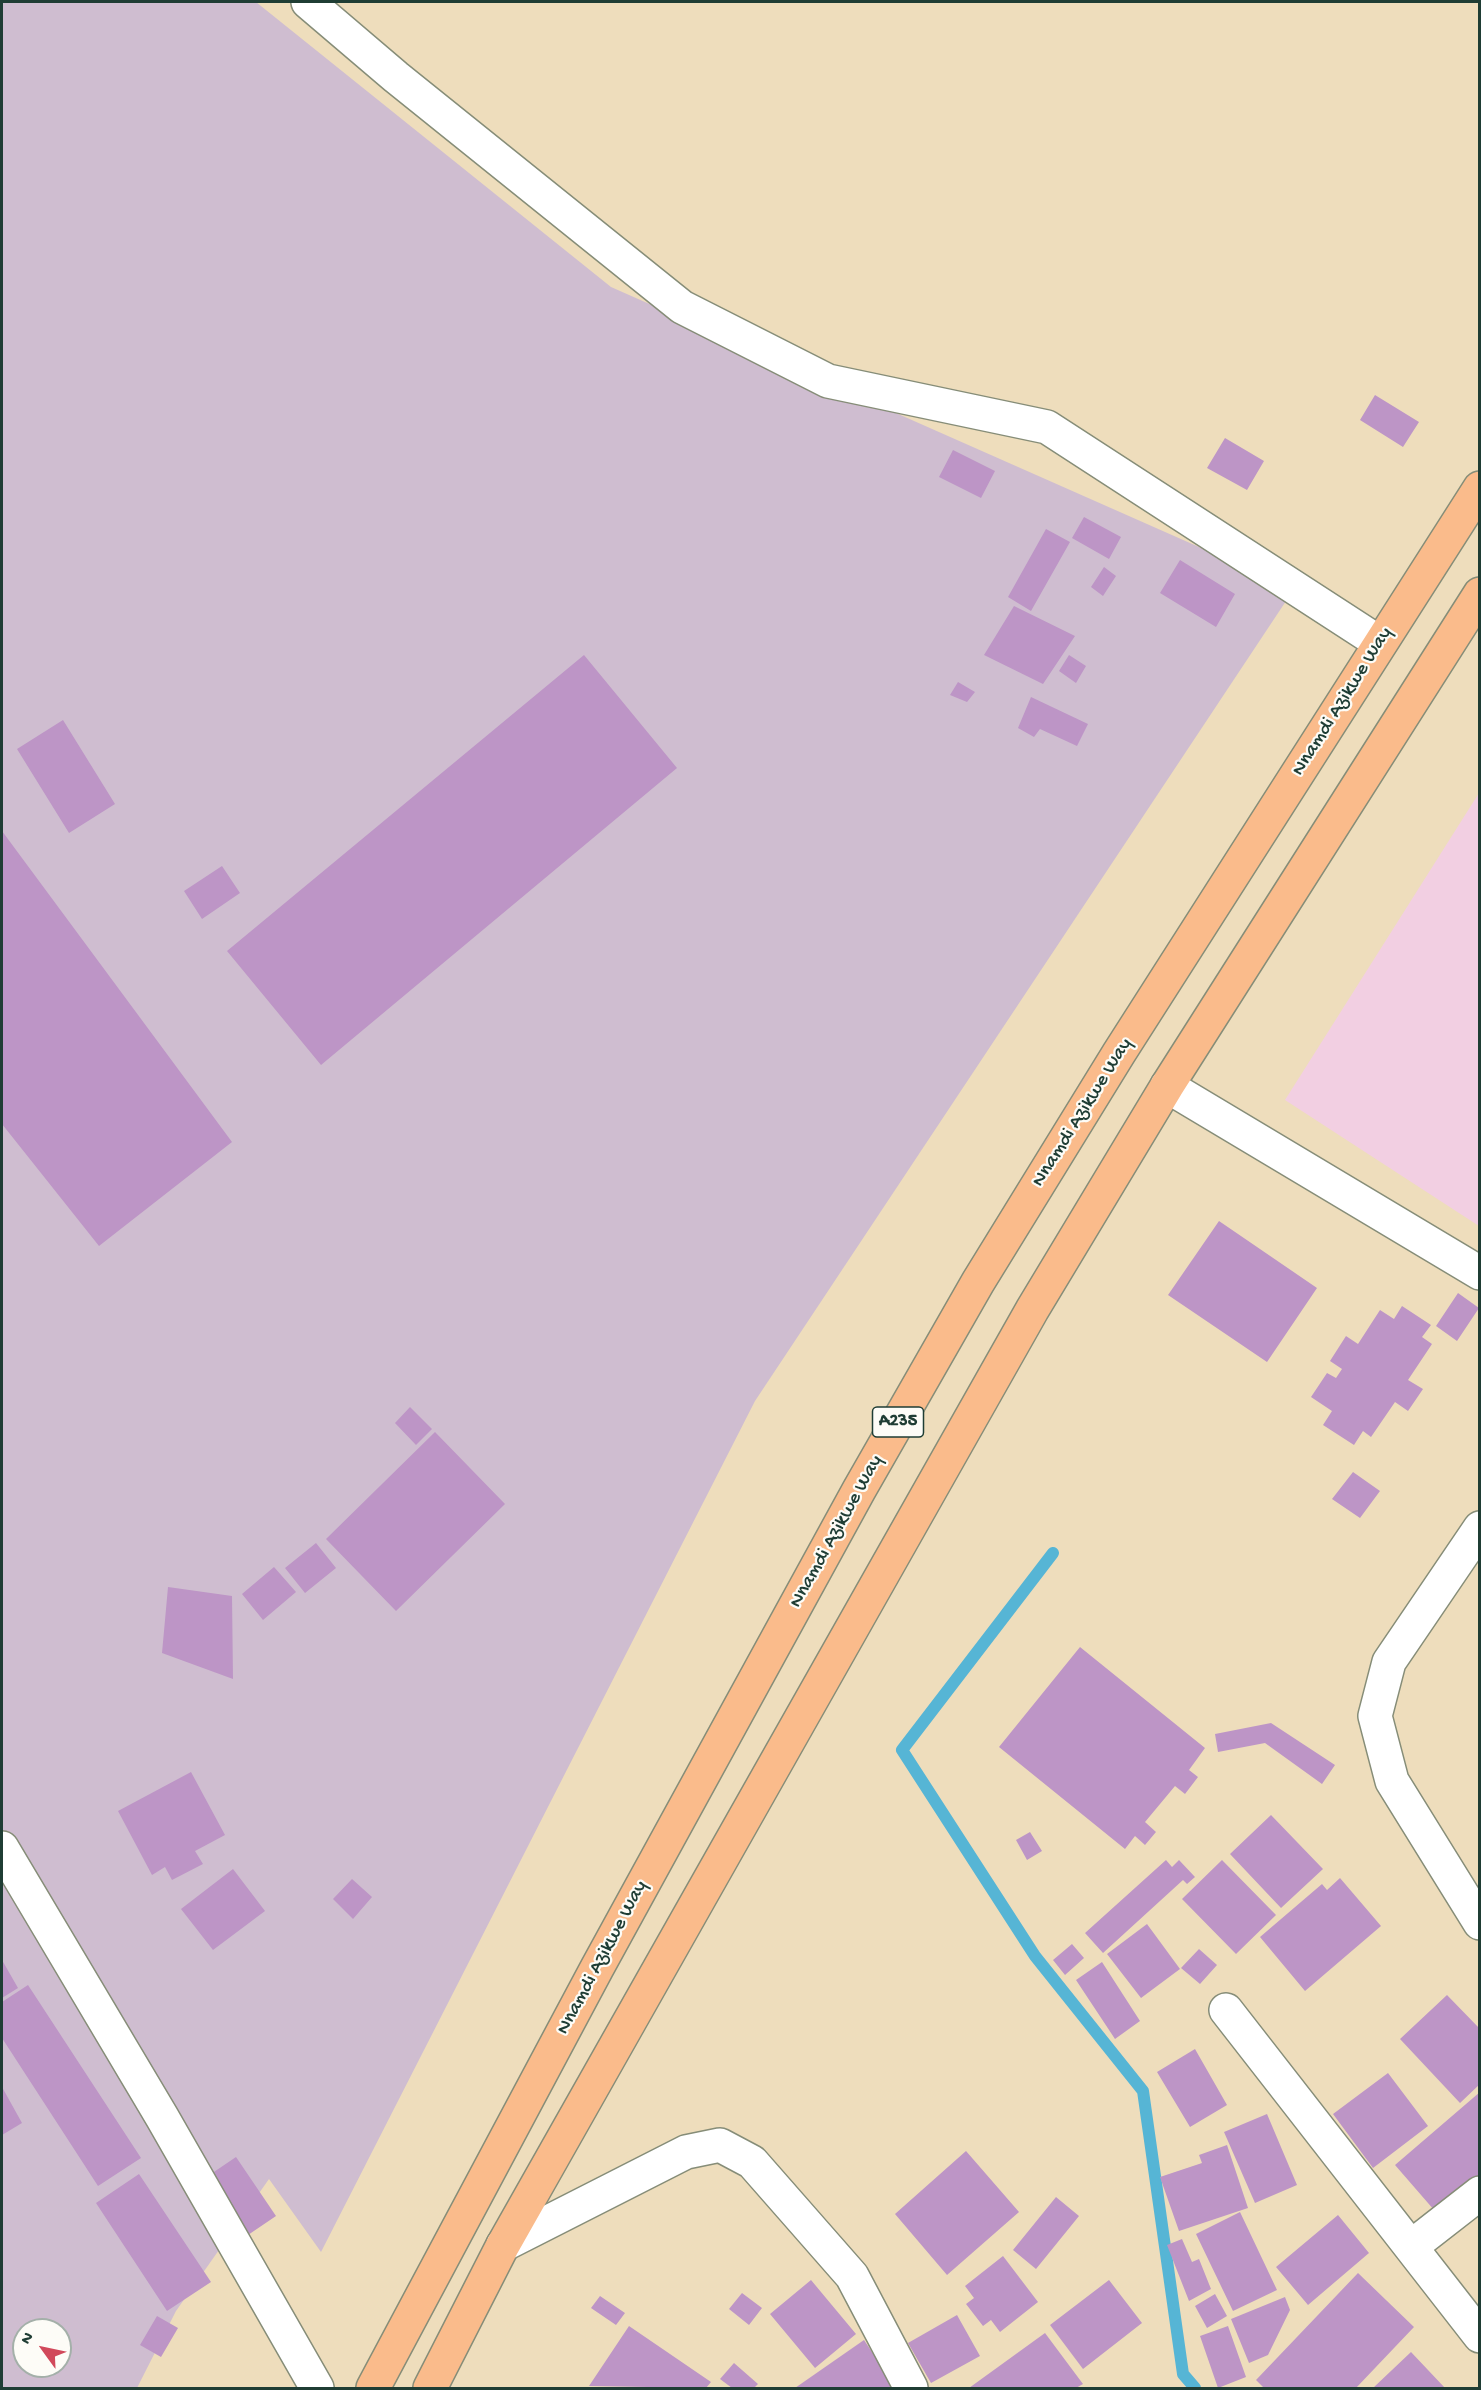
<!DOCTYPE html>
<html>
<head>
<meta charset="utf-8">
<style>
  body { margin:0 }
  #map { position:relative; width:1481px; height:2390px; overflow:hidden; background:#eeddbc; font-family:"Gochi Hand",sans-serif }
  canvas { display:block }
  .frame { position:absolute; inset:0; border:3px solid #1f3d34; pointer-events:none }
  .north { position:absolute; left:12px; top:2318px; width:60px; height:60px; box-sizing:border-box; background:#fdfcf7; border:2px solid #a4b0a9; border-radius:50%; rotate:303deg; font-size:16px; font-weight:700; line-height:24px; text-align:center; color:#1f3d34 }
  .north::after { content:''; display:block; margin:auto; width:21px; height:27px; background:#d1495b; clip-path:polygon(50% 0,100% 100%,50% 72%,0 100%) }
</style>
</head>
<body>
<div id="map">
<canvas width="1481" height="2390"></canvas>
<div class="frame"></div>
<div class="north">N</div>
</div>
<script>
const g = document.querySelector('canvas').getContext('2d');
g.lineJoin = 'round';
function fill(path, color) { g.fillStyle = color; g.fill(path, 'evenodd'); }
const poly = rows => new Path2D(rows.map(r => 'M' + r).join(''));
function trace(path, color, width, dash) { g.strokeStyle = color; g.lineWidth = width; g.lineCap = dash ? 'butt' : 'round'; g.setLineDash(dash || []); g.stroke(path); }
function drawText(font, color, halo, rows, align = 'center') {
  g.font = font + ' "Gochi Hand",sans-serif'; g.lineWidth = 4.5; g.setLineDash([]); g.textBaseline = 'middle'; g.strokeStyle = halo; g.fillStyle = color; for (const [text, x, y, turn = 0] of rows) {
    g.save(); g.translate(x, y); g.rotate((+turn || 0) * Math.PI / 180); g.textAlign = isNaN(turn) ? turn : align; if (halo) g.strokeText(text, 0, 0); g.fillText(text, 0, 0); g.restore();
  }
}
const built = poly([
  [1479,793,1479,1226,1285,1100]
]);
const industrial = poly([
  [2,2,256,2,611,287,1294,589,755,1401,321,2252,269,2179,176,2311,137,2388,2,2388],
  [24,2330,60,2330,60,2366,24,2366]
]);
const stream = poly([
  [1053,1553,902,1750,1035,1956,1143,2091,1183,2374,1195,2388]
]);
const building = poly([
  [1375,395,1419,422,1403,447,1360,420],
  [1225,438,1264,461,1247,490,1207,468],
  [953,450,995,471,981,498,939,477],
  [1084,517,1121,537,1109,559,1072,538],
  [1046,529,1070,542,1031,611,1008,597],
  [1180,560,1235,594,1216,627,1160,593],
  [1104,567,1116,576,1103,596,1091,587],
  [1014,606,1075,636,1043,684,984,655],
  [584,655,677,768,321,1065,227,951],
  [1069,655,1086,666,1076,683,1059,671],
  [958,682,975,692,967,702,950,695],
  [1031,697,1088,724,1077,746,1040,729,1034,737,1018,728],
  [63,720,115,804,69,833,17,749],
  [2,831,232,1142,99,1246,2,1124],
  [222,866,240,893,202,919,184,891],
  [1219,1221,1317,1288,1267,1362,1168,1295],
  [1458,1293,1479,1308,1457,1341,1436,1326],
  [1402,1306,1431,1325,1422,1337,1432,1344,1408,1380,1423,1389,1408,1411,1395,1402,1371,1437,1363,1431,1354,1445,1323,1425,1332,1411,1311,1397,1327,1373,1336,1378,1342,1369,1330,1361,1346,1336,1358,1344,1380,1310,1394,1319],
  [410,1407,432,1429,416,1445,395,1423],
  [435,1432,505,1504,396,1611,326,1539],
  [1353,1472,1380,1491,1360,1518,1332,1499],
  [316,1543,336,1568,305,1593,285,1568],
  [274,1567,296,1592,263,1620,242,1594],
  [168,1587,232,1596,233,1679,162,1653],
  [1080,1647,1205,1748,1189,1770,1198,1777,1185,1794,1175,1786,1145,1822,1156,1832,1145,1845,1135,1836,1125,1849,999,1747],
  [1271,1723,1335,1765,1322,1784,1265,1743,1218,1752,1215,1734],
  [191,1772,225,1835,195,1851,203,1864,172,1880,165,1867,152,1875,118,1811],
  [1271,1815,1323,1869,1281,1908,1230,1854],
  [1030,1832,1042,1851,1027,1860,1016,1840],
  [1166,1860,1172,1867,1179,1860,1195,1877,1187,1884,1183,1880,1103,1953,1085,1933],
  [1222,1860,1276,1915,1236,1954,1182,1899],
  [233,1869,265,1911,213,1950,181,1909],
  [1340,1878,1381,1926,1305,1991,1260,1937,1322,1884,1327,1890],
  [352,1879,372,1897,353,1919,333,1899],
  [1147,1924,1180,1969,1141,1998,1107,1954],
  [1072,1944,1084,1958,1065,1975,1053,1960],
  [1199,1949,1217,1965,1200,1984,1181,1968],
  [2,1960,18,1988,2,1998],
  [1102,1962,1140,2021,1115,2039,1076,1980],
  [28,1985,141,2158,98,2186,2,2038,2,2002],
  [1447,1995,1480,2029,1480,2084,1460,2103,1400,2039],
  [1195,2049,1227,2105,1190,2127,1157,2072],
  [1388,2073,1428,2126,1373,2168,1333,2114],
  [2,2087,22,2123,2,2135],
  [1480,2092,1480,2185,1441,2218,1395,2165],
  [1267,2114,1297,2185,1255,2203,1224,2132],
  [1227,2145,1248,2208,1179,2231,1160,2177,1202,2163,1199,2155],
  [966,2151,1019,2212,947,2275,895,2214],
  [236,2157,276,2216,248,2235,208,2176],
  [139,2174,211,2282,167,2311,96,2203],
  [1056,2197,1079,2216,1036,2269,1013,2250],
  [1240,2212,1277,2290,1233,2311,1196,2234],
  [1338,2215,1369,2253,1308,2305,1276,2267],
  [1182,2239,1192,2262,1199,2259,1211,2289,1189,2301,1167,2245],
  [1003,2256,1038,2302,1000,2332,991,2320,983,2326,966,2304,974,2298,965,2286],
  [1358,2273,1414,2327,1356,2388,1264,2388,1256,2380],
  [811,2280,856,2334,815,2368,770,2314],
  [1109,2280,1142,2323,1083,2369,1050,2325],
  [742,2293,762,2308,749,2325,729,2309],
  [1215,2294,1227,2316,1207,2328,1195,2306],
  [600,2296,625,2313,616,2325,591,2308],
  [1285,2297,1290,2310,1268,2355,1249,2363,1231,2319],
  [957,2315,980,2356,931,2383,908,2343],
  [157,2316,178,2328,161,2357,140,2345],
  [629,2326,711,2382,706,2388,589,2386],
  [1228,2326,1246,2377,1218,2388,1200,2336],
  [1045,2333,1083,2384,1076,2388,969,2388],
  [864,2340,896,2388,795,2388],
  [1411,2352,1445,2388,1373,2388],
  [734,2363,758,2384,754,2388,732,2388,720,2379]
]);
const minor = poly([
  [308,2,396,77,682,307,828,381,1047,427,1380,643],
  [1480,1528,1389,1662,1375,1716,1392,1781,1480,1923],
  [2,1848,162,2117,317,2388],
  [1226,2010,1480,2336],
  [503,2245,686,2152,720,2145,752,2162,852,2276,911,2388],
  [1412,2246,1480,2193]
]);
const tertiary = poly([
  [1167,1086,1480,1273]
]);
const trunk = poly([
  [373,2388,597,1968,859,1490,978,1282,1119,1053,1480,488],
  [430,2388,503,2245,1032,1310,1167,1086,1480,594]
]);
const shields = [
  [898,1422,51]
];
const shieldNames = [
  ["A235",898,1422]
];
const streetNames = [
  ["Nnamdi Azikwe Way",1343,702,-58],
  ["Nnamdi Azikwe Way",1083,1113,-58],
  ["Nnamdi Azikwe Way",837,1532,-61],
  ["Nnamdi Azikwe Way",603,1958,-62]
];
fill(built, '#f2cfe2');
fill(industrial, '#cfbdd0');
trace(stream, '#56b5d5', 12);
fill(building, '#bd95c6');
trace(minor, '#868d78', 36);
trace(tertiary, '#868d78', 36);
trace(trunk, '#868d78', 36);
trace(minor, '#fff', 33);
trace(tertiary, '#fff', 33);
trace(trunk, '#fabb8b', 33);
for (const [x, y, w] of shields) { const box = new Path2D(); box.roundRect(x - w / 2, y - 15, w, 30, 4.5); g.fillStyle = '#fdfcf7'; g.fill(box); trace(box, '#1f3d34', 1.5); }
drawText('bold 18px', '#1f3d34', null, shieldNames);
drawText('20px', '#1f3d34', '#fdfcf7', streetNames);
</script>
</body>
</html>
